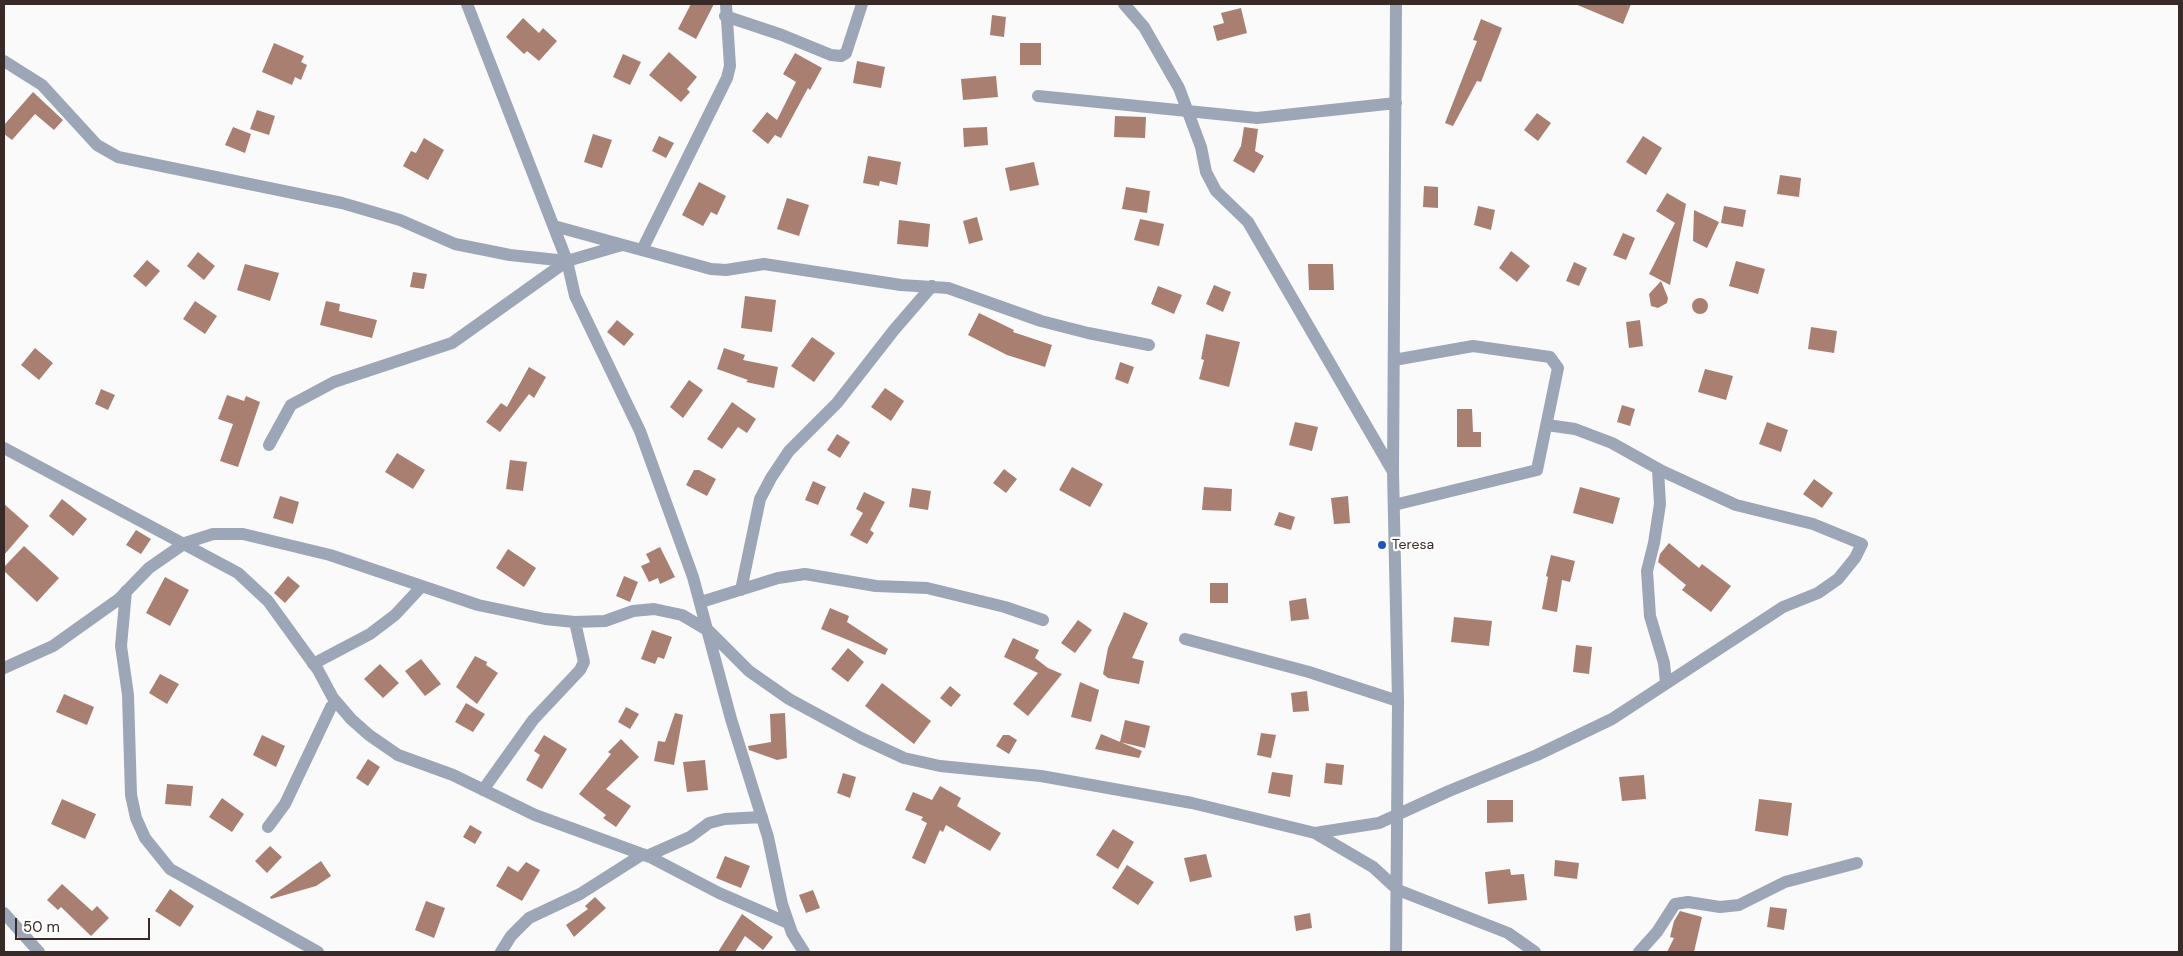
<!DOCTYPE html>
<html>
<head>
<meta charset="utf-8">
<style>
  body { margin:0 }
  #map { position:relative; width:2183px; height:956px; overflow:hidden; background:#fafafa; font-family:"DM Sans",sans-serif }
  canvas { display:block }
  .frame { position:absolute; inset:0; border:5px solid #382a26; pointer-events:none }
  .scale { position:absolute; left:15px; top:918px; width:135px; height:22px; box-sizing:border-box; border:2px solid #382a26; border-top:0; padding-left:6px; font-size:15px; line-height:18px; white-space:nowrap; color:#382a26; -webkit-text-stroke:4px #fff; paint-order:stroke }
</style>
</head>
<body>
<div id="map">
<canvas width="2183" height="956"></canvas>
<div class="frame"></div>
<div class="scale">50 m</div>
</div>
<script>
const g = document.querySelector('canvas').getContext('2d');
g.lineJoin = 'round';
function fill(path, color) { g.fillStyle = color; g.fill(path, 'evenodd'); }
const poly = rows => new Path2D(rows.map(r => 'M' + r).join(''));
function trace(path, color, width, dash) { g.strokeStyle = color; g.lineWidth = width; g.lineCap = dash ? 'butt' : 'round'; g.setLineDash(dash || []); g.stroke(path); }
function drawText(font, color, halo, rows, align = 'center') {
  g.font = font + ' "DM Sans",sans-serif'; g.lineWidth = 4.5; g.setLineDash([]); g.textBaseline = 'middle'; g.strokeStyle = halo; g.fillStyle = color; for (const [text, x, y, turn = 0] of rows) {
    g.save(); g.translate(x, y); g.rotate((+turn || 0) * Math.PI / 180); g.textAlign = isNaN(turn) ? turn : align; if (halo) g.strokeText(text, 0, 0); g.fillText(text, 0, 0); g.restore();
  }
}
const building = poly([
  [691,4,714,4,696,39,678,29],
  [1575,4,1631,4,1623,24],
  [1241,8,1247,33,1217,41,1213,26,1224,23,1221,13],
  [992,15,1006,17,1004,37,990,35],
  [523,18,539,33,543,28,557,41,539,61,527,51,524,54,506,37],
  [1481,19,1502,28,1481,82,1477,81,1453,126,1445,123,1477,41,1473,40],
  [274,43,304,56,301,62,307,65,301,80,295,77,292,85,262,72],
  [1020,43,1041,43,1041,65,1020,65],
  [669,52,697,77,687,89,690,92,681,102,649,75],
  [795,53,822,68,810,90,808,88,781,138,775,135,768,144,752,131,767,112,777,120,796,82,783,74],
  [623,54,641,62,630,85,613,77],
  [857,61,885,67,881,88,853,83],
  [996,76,998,97,963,100,961,79],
  [33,92,63,120,54,130,35,114,12,140,4,134,4,125],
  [257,110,275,116,269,135,250,129],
  [1537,113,1551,123,1538,141,1524,130],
  [1115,116,1146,117,1145,138,1114,137],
  [233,127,251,134,245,153,225,145],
  [987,127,988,145,964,147,963,128],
  [1244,127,1258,129,1255,151,1264,156,1254,173,1233,161,1241,146],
  [593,134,612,140,602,168,584,162],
  [659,136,674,143,666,158,652,151],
  [1643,136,1662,148,1646,175,1626,162],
  [424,138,444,150,428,180,403,166,411,151,416,153],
  [868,156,901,162,897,185,880,181,879,186,863,183],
  [1034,162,1039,185,1010,191,1005,168],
  [1780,175,1801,178,1799,197,1777,194],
  [699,182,726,196,717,215,711,212,703,226,682,215],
  [1424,186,1438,187,1438,208,1423,207],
  [1126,187,1150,191,1147,213,1122,209],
  [1667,193,1686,204,1670,285,1649,274,1675,223,1656,211],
  [787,198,809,205,799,236,777,229],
  [1478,206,1495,210,1491,230,1474,225],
  [1724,206,1746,210,1743,227,1721,223],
  [1694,210,1719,222,1707,248,1693,241],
  [977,217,983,240,969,244,963,221],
  [1140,219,1164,224,1159,246,1134,240],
  [899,220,930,224,928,247,897,244],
  [1623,233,1635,238,1626,260,1613,255],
  [1511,251,1530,266,1517,282,1499,268],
  [198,252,215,266,204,280,187,266],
  [147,260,160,271,146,287,133,276],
  [1736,261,1765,269,1758,294,1729,286],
  [1574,262,1587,268,1579,286,1566,281],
  [245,264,279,273,270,301,237,290],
  [1308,264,1333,264,1334,290,1309,290],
  [413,272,427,274,424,289,410,287],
  [1661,281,1668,298,1667,303,1658,308,1651,306,1649,294],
  [1214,285,1231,292,1223,312,1206,304],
  [1158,286,1182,295,1174,314,1151,304],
  [745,296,776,300,772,332,741,328],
  '1692 306a8 8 0 1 1 16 0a8 8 0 1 1-16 0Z',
  [195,301,217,316,205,334,183,319],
  [326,301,340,304,339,311,377,320,372,338,320,325],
  [979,313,1014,330,1013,332,1052,345,1045,367,1007,355,968,335],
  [617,320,634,334,624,346,607,332],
  [1640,320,1643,346,1629,348,1626,322],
  [1811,327,1837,331,1834,353,1808,349],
  [1206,334,1240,342,1229,387,1199,379,1204,360,1201,359],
  [812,337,835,353,814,382,791,366],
  [35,348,53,363,39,380,21,365],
  [724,348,745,355,743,360,778,367,774,388,746,382,748,380,717,369],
  [1120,362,1134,367,1128,384,1115,379],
  [529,367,546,377,534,398,529,394,500,432,486,422,501,403,507,407],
  [1705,369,1733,376,1726,400,1698,392],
  [689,380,703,390,683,418,670,407],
  [885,388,904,401,891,421,871,407],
  [101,389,115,395,108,410,95,404],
  [227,395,244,401,246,396,260,402,238,467,220,461,233,424,218,419],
  [732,402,756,419,747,433,738,427,722,449,707,439],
  [1622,405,1635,409,1630,426,1617,422],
  [1457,409,1472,409,1473,432,1481,432,1481,447,1457,447],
  [1295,422,1318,427,1312,451,1289,445],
  [1767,422,1788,430,1781,452,1759,444],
  [837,434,850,442,840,458,827,450],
  [397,453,425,470,413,489,385,472],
  [510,460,527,462,523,491,506,489],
  [1072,467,1103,484,1090,507,1059,490],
  [1004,469,1017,479,1006,493,993,483],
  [694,470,699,470,716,479,707,496,686,485],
  [1814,479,1833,493,1822,508,1803,494],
  [813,481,826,487,818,505,805,500],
  [1204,487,1232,489,1231,511,1202,510],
  [1580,487,1620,498,1613,524,1573,513],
  [912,488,931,491,928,510,909,507],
  [864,492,885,502,870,530,874,533,867,544,850,535,863,513,856,509],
  [280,496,299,502,293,524,273,518],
  [1348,496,1350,523,1334,524,1331,498],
  [62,499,87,519,73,536,49,516],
  [4,504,29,526,4,555],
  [1279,512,1295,517,1291,530,1274,525],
  [136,530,151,539,141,554,126,545],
  [1669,543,1699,568,1702,564,1731,586,1711,612,1682,590,1686,585,1658,562,1660,554],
  [24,546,59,578,37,602,4,571,4,567],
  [660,547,675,577,660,584,658,578,649,582,641,566,650,562,646,554],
  [508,549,536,568,524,587,496,568],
  [1551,555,1575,561,1570,582,1562,580,1557,612,1542,609,1548,577,1546,576],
  [288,576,300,586,285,603,274,593],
  [624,576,638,582,630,602,616,596],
  [165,577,189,590,170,626,146,613],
  [1210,583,1228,583,1228,603,1210,603],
  [1306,598,1309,619,1291,621,1289,601],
  [830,608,849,616,847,622,888,649,885,655,821,629],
  [1124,612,1148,623,1132,658,1144,661,1139,684,1108,678,1103,674,1108,648],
  [1454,617,1492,621,1489,646,1451,642],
  [1078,620,1092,630,1075,653,1061,643],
  [652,630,672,637,664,659,658,657,655,664,641,659],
  [1013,638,1039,650,1035,658,1048,668,1062,674,1028,716,1013,704,1038,673,1004,657],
  [1576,645,1592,647,1589,674,1573,672],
  [848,648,864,662,848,682,831,669],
  [475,656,487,662,486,665,498,673,477,704,456,687],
  [421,659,441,684,425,696,405,671],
  [380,664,399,683,383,698,364,679],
  [160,674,179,684,167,704,149,693],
  [1080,682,1099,690,1091,722,1071,717],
  [882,683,931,721,914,744,865,706],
  [950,686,961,695,951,707,940,698],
  [1307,691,1309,711,1293,712,1291,693],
  [64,694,94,707,87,725,56,712],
  [466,703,485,714,473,732,455,722],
  [626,707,639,714,630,729,618,722],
  [675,713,683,715,674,765,654,761,658,741,665,742],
  [785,713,787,758,777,760,749,750,748,746,771,742,770,714],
  [1125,720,1150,726,1145,748,1120,742],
  [1261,733,1276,735,1271,758,1257,755],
  [1101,734,1142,751,1139,758,1095,749],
  [262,735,285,746,276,767,253,755],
  [544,735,567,749,542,789,526,780,540,755,534,751],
  [1003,735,1009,735,1017,740,1009,754,996,746],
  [621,739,639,757,606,789,631,806,616,827,603,818,606,815,579,794,611,754,608,752],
  [368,759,380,767,368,786,356,778],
  [705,760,708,790,687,792,683,762],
  [1326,763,1344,765,1342,785,1324,783],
  [1272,772,1293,775,1290,797,1268,793],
  [843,773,856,777,850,798,837,793],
  [1644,775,1646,799,1622,801,1619,777],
  [167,784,193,786,191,806,165,804],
  [940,786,961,798,957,806,1001,833,990,851,946,825,943,832,940,830,925,864,912,858,927,823,921,820,923,817,905,810,913,792,932,800],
  [222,798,244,814,232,832,209,817],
  [62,799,96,814,85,839,51,824],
  [1759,799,1792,803,1788,836,1755,831],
  [1487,800,1513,800,1513,822,1487,823],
  [470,825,482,832,475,844,463,837],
  [1113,829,1134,842,1118,869,1096,855],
  [270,846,282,857,267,873,255,861],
  [1206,854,1212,877,1190,882,1184,858],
  [725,856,750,866,741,888,716,878],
  [1555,860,1579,863,1577,879,1554,876],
  [321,861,331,876,316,886,271,899,270,897],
  [526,862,540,870,522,901,496,886,508,866,518,872],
  [1127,865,1154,882,1138,905,1112,888],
  [1510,869,1511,875,1524,874,1527,900,1488,904,1485,872],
  [62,884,92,911,97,906,109,918,91,936,61,907,58,910,47,900],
  [170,889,194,906,180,927,155,911],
  [813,890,820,908,806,913,799,895],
  [595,897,606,908,574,937,566,925,588,909,585,906],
  [426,901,445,908,434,938,415,930],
  [1770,907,1787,909,1784,930,1767,927],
  [1680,911,1702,917,1694,952,1667,952,1674,938,1670,937,1674,921],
  [1310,913,1312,928,1296,931,1294,916],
  [742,914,773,937,763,950,745,936,735,952,718,952]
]);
const minor = poly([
  [467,4,567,261,575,296,640,431,693,577,731,719,768,837,782,904,792,933,804,952],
  [1124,4,1144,27,1179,88,1201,147,1206,172,1216,191,1248,222,1392,470],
  [1396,4,1393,472,1398,701,1396,952],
  [725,16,782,35,831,55,841,56,846,53,862,4],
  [4,61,42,85,97,145,118,157,342,203,400,220,455,244,510,255,567,261],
  [1038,96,1257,118,1396,103],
  [554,226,711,269,726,270,764,264,901,285,948,288,1041,321,1088,333,1149,345],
  [642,250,727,78,730,66,726,4],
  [269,445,291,405,334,382,452,343,567,261,622,245],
  [4,448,238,573,268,601,318,670,333,698,351,719,369,735,398,755,453,775,535,815,650,857,719,893,788,923],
  [1658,470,1660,504,1654,543,1647,571,1650,616,1664,663,1666,683],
  [1394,505,1537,470,1558,368,1550,357,1473,346,1394,360],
  [741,590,760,499,771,478,789,451,837,403,894,330,932,286],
  [126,591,121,646,128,695,131,795,136,818,145,838,170,869,318,952],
  [701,602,778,578,805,574,876,586,927,588,1005,607,1043,620],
  [1185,639,1309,672,1398,701],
  [313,664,370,634,395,615,422,586],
  [4,668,53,646,119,599,149,568,185,543,213,534,243,534,330,555,478,605,545,619,575,622,605,621,633,611,654,609,682,615,709,631,749,671,789,699,861,738,904,758,940,766,1041,776,1192,803,1315,833,1373,867,1398,890,1508,933,1535,952],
  [483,790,533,720,580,670,584,662,575,622],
  [268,827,285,804,331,707,336,702],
  [1315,833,1379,823,1449,791,1537,755,1612,719,1783,607,1818,593,1838,579,1855,558,1862,544,1813,524,1736,505,1662,471,1612,443,1575,429,1547,425],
  [647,856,690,837,709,823,725,819,762,817],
  [4,913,39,952],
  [501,952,511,936,529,918,580,894,643,854],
  [1639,952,1657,932,1675,904,1688,902,1720,907,1739,905,1785,882,1857,863]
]);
const markers = [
  [1382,545,5,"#1e55c2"]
];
const poiNames = [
  ["Teresa",1392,545]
];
fill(building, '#a97f72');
trace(minor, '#9ca6b6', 12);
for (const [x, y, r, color] of markers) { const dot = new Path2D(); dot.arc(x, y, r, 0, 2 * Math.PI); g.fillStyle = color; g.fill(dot); trace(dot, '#fff', 2); }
drawText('14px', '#382a26', '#fff', poiNames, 'left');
</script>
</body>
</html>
